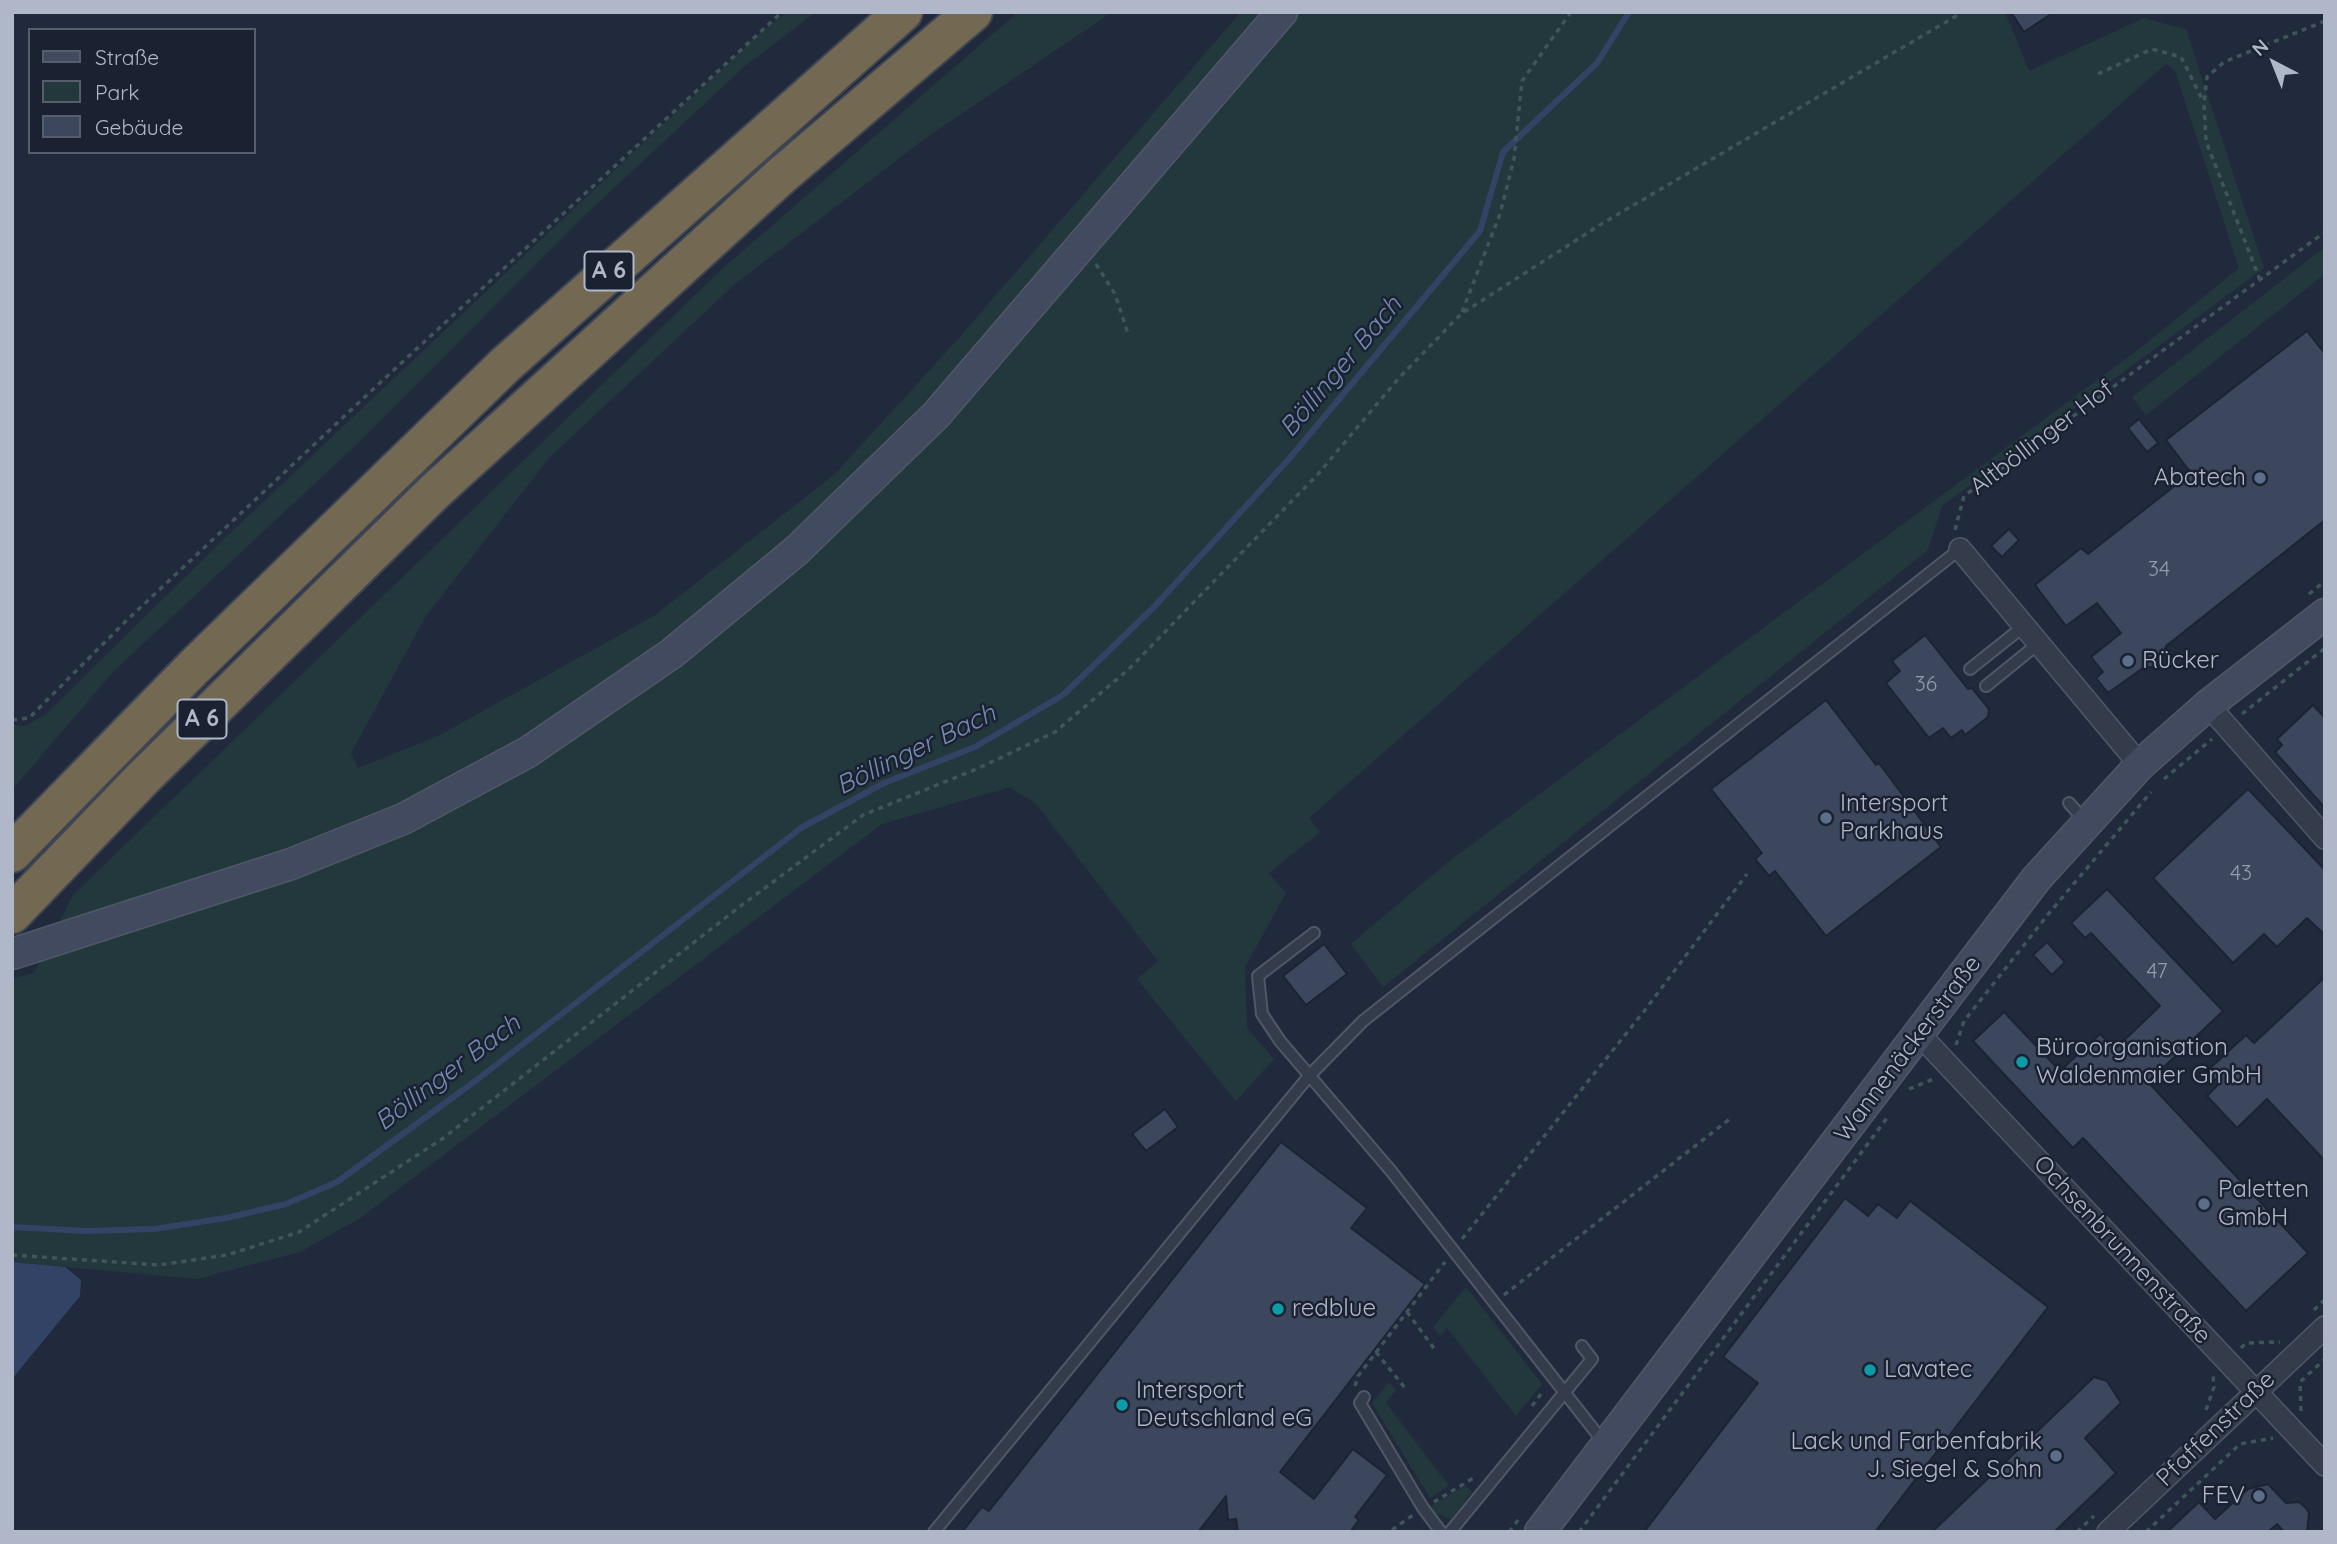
<!DOCTYPE html>
<html>
<head>
<meta charset="utf-8">
<style>
  body { margin:0 }
  #map { position:relative; width:2337px; height:1544px; overflow:hidden; background:#212a3c; font-family:Quicksand,sans-serif }
  canvas { display:block }
  .frame { position:absolute; inset:0; border:14px solid #b0b7c8; pointer-events:none }
  .legend { position:absolute; left:28px; top:28px; width:228px; height:126px; box-sizing:border-box; background:#1a2131; border:2px solid #565d6d; margin:0; padding:9px 12px; list-style:none; font-size:21px; color:#b0b7c8 }
  .legend li { display:flex; align-items:center; gap:14px; height:35px }
  .legend b { width:35px; border:2px solid #565d6d }
  .north { position:absolute; left:2239px; top:28px; width:70px; height:70px; -webkit-text-stroke:5px #1a2131; paint-order:stroke; rotate:318deg; font-size:19px; font-weight:700; line-height:28px; text-align:center; color:#b0b7c8 }
  .north::after { content:''; display:block; margin:auto; width:24px; height:32px; background:#b0b7c8; clip-path:polygon(50% 0,100% 100%,50% 72%,0 100%) }
</style>
</head>
<body>
<div id="map">
<canvas width="2337" height="1544"></canvas>
<div class="frame"></div>
<ul class="legend">
<li><b style="height:9px;background:#424a5f"></b>Straße</li>
<li><b style="height:19px;background:#23383d"></b>Park</li>
<li><b style="height:19px;background:#3c465c"></b>Gebäude</li>
</ul>
<div class="north">N</div>
</div>
<script>
const g = document.querySelector('canvas').getContext('2d');
g.lineJoin = 'round';
function fill(path, color) { g.fillStyle = color; g.fill(path, 'evenodd'); }
const poly = rows => new Path2D(rows.map(r => 'M' + r).join(''));
function trace(path, color, width, dash) { g.strokeStyle = color; g.lineWidth = width; g.lineCap = dash ? 'butt' : 'round'; g.setLineDash(dash || []); g.stroke(path); }
function drawText(font, color, halo, rows, align = 'center') {
  g.font = font + ' Quicksand,sans-serif'; g.lineWidth = 5; g.setLineDash([]); g.textBaseline = 'middle'; g.strokeStyle = halo; g.fillStyle = color; for (const [text, x, y, turn = 0] of rows) {
    g.save(); g.translate(x, y); g.rotate((+turn || 0) * Math.PI / 180); g.textAlign = isNaN(turn) ? turn : align; if (halo) g.strokeText(text, 0, 0); g.fillText(text, 0, 0); g.restore();
  }
}
const green = poly([
  [787,12,816,12,745,66,584,216,356,445,114,671,12,790,12,724,25,726,45,715,226,537,760,33],
  [1018,12,1112,12,923,140,735,284,549,458,426,616,351,753,358,768,438,736,654,616,835,474,958,339,1241,12,2005,12,2029,71,2144,18,2186,29,2264,268,1942,506,1928,550,1383,987,1351,944,1448,862,2143,346,2239,268,2175,71,2166,64,1309,818,1320,832,1269,873,1286,893,1245,967,1247,1028,1274,1059,1236,1101,1137,979,1158,961,1036,804,1010,787,882,824,359,1219,300,1252,197,1279,12,1262,12,979,34,973,73,895,722,269],
  [2325,247,2325,274,2146,415,2132,397],
  [1466,1287,1542,1384,1516,1416,1447,1328,1440,1336,1433,1327],
  [1389,1382,1396,1390,1386,1403,1449,1486,1430,1498,1372,1403],
  [1465,1486,1472,1492,1451,1519,1435,1513,1431,1506]
]);
const water = poly([
  [12,1262,65,1267,81,1280,80,1296,12,1379]
]);
const stream = poly([
  [12,1227,86,1231,154,1229,226,1218,286,1204,337,1182,478,1079,801,828,884,783,975,747,1063,695,1154,607,1288,460,1480,231,1503,152,1597,63,1629,12]
]);
const building = poly([
  [2011,12,2054,12,2024,32,2011,12],
  [2307,331,2325,354,2325,520,2166,646,2159,666,2143,668,2108,693,2096,678,2103,672,2091,657,2121,633,2097,603,2066,626,2035,585,2081,548,2088,554,2191,473,2166,440,2307,331],
  [2139,419,2158,443,2147,452,2128,428,2139,419],
  [2009,529,2019,540,2002,557,1991,546,2009,529],
  [1925,635,1968,689,1972,688,1989,709,1988,717,1965,735,1962,730,1951,738,1943,728,1929,738,1886,683,1900,671,1892,661,1925,635],
  [1826,700,1876,765,1879,763,1941,847,1826,936,1775,871,1769,876,1755,859,1762,853,1711,789,1826,700],
  [2313,705,2325,718,2325,808,2275,752,2282,745,2277,739,2313,705],
  [2248,789,2325,870,2325,935,2307,918,2277,947,2264,934,2233,963,2153,878,2248,789],
  [2107,889,2223,1011,2148,1082,2308,1253,2246,1311,2083,1138,2073,1148,1973,1041,2004,1012,2060,1071,2100,1034,2115,1049,2160,1006,2091,933,2085,938,2071,923,2107,889],
  [2047,942,2065,962,2052,975,2033,955,2047,942],
  [1324,944,1347,974,1306,1005,1283,976,1324,944],
  [2325,977,2325,1161,2267,1099,2237,1128,2207,1096,2219,1084,2207,1071,2246,1035,2254,1043,2325,977],
  [1165,1109,1178,1127,1146,1151,1132,1134,1165,1109],
  [1281,1142,1367,1208,1351,1228,1425,1284,1280,1472,1314,1499,1353,1449,1387,1475,1355,1517,1359,1520,1350,1532,1238,1532,1236,1519,1228,1520,1226,1496,1198,1532,962,1532,982,1507,989,1511,1281,1142],
  [1845,1198,1868,1216,1878,1204,1897,1218,1910,1201,2048,1307,1875,1532,1644,1532,1758,1383,1723,1357,1845,1198],
  [2094,1377,2107,1381,2121,1403,2085,1438,2116,1473,2054,1532,1932,1532,2094,1377],
  [2268,1484,2286,1503,2299,1502,2306,1508,2309,1513,2307,1532,2284,1532,2277,1524,2268,1532,2167,1532,2199,1502,2215,1519,2248,1489,2268,1484]
]);
const path = poly([
  [2098,74,2152,49,2181,57,2203,101],
  [1096,264,1115,294,1128,334],
  [2260,280,2206,141,2204,103,2207,77,2224,62,2325,21],
  [1462,312,1500,214,1514,159,1522,81,1571,12],
  [1955,530,1964,496,2325,232],
  [2309,594,2325,581],
  [2242,714,2325,648],
  [12,720,29,718,126,621,384,379,782,12],
  [2164,779,2212,739],
  [1956,1045,1964,1021,2050,912,2151,792],
  [1909,1089,1936,1078],
  [1462,1239,1645,1010,1747,874],
  [12,1255,159,1265,227,1255,299,1232,442,1139,738,908,863,815,979,768,1055,732,1129,669,1318,474,1399,378,1461,314,1603,223,1963,12],
  [1504,1295,1731,1118],
  [2314,1310,2325,1299],
  [1407,1312,1436,1351],
  [2241,1348,2246,1343,2280,1342],
  [1376,1352,1405,1388],
  [1355,1386,1358,1376,1445,1262],
  [1532,1406,1544,1390],
  [2206,1410,2214,1387,2213,1374],
  [2301,1411,2300,1382,2325,1359],
  [1434,1502,1475,1477],
  [1392,1530,1413,1515],
  [1509,1532,1518,1520],
  [1579,1532,1887,1118],
  [2077,1532,2094,1516],
  [2146,1532,2240,1444,2273,1438]
]);
const lane = poly([
  [1970,669,2024,626],
  [1986,686,2039,643],
  [2069,803,2085,821],
  [1314,933,1258,976,1262,1014,1280,1041,1391,1171,1605,1444],
  [1364,1397,1360,1403,1423,1508,1441,1532],
  [934,1532,1309,1076,1363,1021,1960,549],
  [1450,1532,1592,1359,1582,1346]
]);
const street = poly([
  [1960,549,2140,765],
  [2208,705,2325,838],
  [1919,1034,2325,1465],
  [2108,1532,2325,1327]
]);
const secondary = poly([
  [12,954,291,864,403,819,528,752,671,654,796,551,936,415,1282,12],
  [1540,1532,2036,879,2140,765,2208,705,2325,614]
]);
const highway = poly([
  [12,853,194,667,505,365,903,12],
  [12,914,144,777,434,492,782,175,973,12]
]);
const markers = [
  [2260,478,7,"#5c6f8a"],
  [2128,661,7,"#5c6f8a"],
  [1826,818,7,"#5c6f8a"],
  [2022,1062,7,"#0f9aa8"],
  [2204,1204,7,"#5c6f8a"],
  [1278,1309,7,"#0f9aa8"],
  [1870,1370,7,"#0f9aa8"],
  [1122,1405,7,"#0f9aa8"],
  [2056,1456,7,"#5c6f8a"],
  [2259,1496,7,"#5c6f8a"]
];
const numberNames = [
  ["34",2159,570],
  ["36",1926,685],
  ["43",2241,874],
  ["47",2157,972]
];
const shields = [
  [609,271,49],
  [202,719,49]
];
const shieldNames = [
  ["A 6",609,271],
  ["A 6",202,719]
];
const streetNames = [
  ["Altböllinger Hof",2042,438,-37],
  ["Wannenäckerstraße",1908,1049,-53],
  ["Ochsenbrunnenstraße",2122,1250,47],
  ["Pfaffenstraße",2216,1429,-44]
];
const poiNames = [
  ["Abatech",2246,478,"right"],
  ["Rücker",2142,661],
  ["Intersport",1840,804],
  ["Parkhaus",1840,832],
  ["Büroorganisation",2036,1048],
  ["Waldenmaier GmbH",2036,1076],
  ["Paletten",2218,1190],
  ["GmbH",2218,1218],
  ["redblue",1292,1309],
  ["Lavatec",1884,1370],
  ["Intersport",1136,1391],
  ["Deutschland eG",1136,1419],
  ["Lack und Farbenfabrik",2042,1442,"right"],
  ["J. Siegel & Sohn",2042,1470,"right"],
  ["FEV",2245,1496,"right"]
];
const waterNames = [
  ["Böllinger Bach",1341,367,-50],
  ["Böllinger Bach",916,750,-26],
  ["Böllinger Bach",448,1073,-37]
];
fill(green, '#23383d');
fill(water, '#334365');
trace(stream, '#334365', 6);
fill(building, '#3c465c');
trace(building, '#1c2333', 2);
trace(lane, '#505767', 14);
trace(street, '#505767', 24);
trace(secondary, '#505767', 33);
trace(highway, '#3d4454', 42);
trace(path, '#40555a', 3.5, [5, 5]);
trace(lane, '#343c4c', 10);
trace(street, '#343c4c', 21);
trace(secondary, '#424a5f', 30);
trace(highway, '#736851', 38);
for (const [x, y, r, color] of markers) { const dot = new Path2D(); dot.arc(x, y, r, 0, 2 * Math.PI); g.fillStyle = color; g.fill(dot); trace(dot, '#1a2131', 2.5); }
drawText('21px', '#939bad', null, numberNames);
for (const [x, y, w] of shields) { const box = new Path2D(); box.roundRect(x - w / 2, y - 19.5, w, 39, 5); g.fillStyle = '#1a2131'; g.fill(box); trace(box, '#b0b7c8', 2); }
drawText('bold 23px', '#b0b7c8', null, shieldNames);
drawText('24px', '#b0b7c8', '#1a2131', streetNames);
drawText('24px', '#b0b7c8', '#1a2131', poiNames, 'left');
drawText('italic 26px', '#758ab2', '#1a2131', waterNames);
</script>
</body>
</html>
